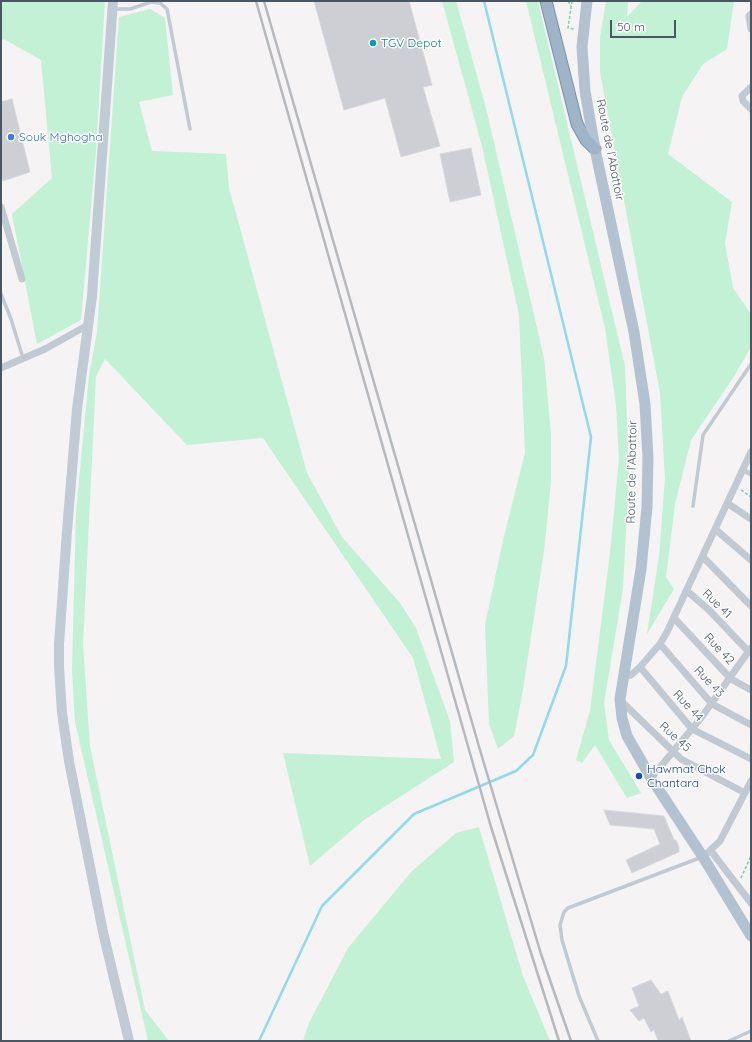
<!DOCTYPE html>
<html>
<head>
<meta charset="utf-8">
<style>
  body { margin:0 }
  #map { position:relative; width:752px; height:1042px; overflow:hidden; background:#f5f3f3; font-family:Quicksand,sans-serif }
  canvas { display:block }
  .frame { position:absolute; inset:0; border:2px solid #4a5661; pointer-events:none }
  .scale { position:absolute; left:610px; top:20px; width:66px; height:18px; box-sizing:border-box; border:2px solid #4a5661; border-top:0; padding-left:5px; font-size:12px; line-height:14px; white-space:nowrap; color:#4a5661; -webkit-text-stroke:3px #fff; paint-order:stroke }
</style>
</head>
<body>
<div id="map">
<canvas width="752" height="1042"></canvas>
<div class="frame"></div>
<div class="scale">50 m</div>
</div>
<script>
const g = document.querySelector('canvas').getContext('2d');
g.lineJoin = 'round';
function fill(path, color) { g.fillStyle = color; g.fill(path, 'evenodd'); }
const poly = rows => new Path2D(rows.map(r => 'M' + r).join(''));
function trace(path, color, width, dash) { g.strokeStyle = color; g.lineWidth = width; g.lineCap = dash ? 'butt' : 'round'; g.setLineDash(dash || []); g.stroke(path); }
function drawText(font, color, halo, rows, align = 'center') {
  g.font = font + ' Quicksand,sans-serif'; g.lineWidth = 3; g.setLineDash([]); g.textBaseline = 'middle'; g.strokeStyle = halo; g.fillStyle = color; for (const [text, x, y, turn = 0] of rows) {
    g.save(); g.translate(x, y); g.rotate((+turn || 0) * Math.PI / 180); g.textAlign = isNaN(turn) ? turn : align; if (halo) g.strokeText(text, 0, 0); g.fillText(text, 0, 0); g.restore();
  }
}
const green = poly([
  [1,1,105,1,96,151,81,320,37,344,12,214,52,178,41,60,4,39,1,41],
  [442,1,456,1,486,108,544,358,551,434,551,482,544,551,522,696,514,736,498,749,489,724,485,625,503,540,525,453,519,315,482,146],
  [526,1,538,1,625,366,629,473,623,589,604,703,609,740,641,793,627,798,595,745,582,763,576,760,590,711,610,553,619,459,616,405,605,328],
  [606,1,628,1,627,17,642,1,734,1,727,49,703,64,682,97,668,154,732,202,725,243,733,288,751,314,751,347,733,378,691,440,675,504,666,577,674,589,647,634,659,556,665,478,660,393,600,72,600,37],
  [150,9,165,18,173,95,139,102,152,151,226,154,229,188,307,473,342,537,400,603,416,628,450,721,454,762,364,820,310,866,283,753,441,759,413,658,263,438,187,445,105,359,96,376,83,645,90,746,145,1010,169,1041,148,1041,75,722,72,671,76,512,89,376,97,332,119,17],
  [479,827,523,976,550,1041,303,1041,309,1023,348,948,412,871,456,833]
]);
const stream = poly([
  [259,1041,322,906,414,814,516,771,533,755,566,666,591,437,484,1]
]);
const building = poly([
  [314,1,409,1,432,85,423,87,440,146,401,157,385,98,344,110,314,1],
  [12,99,30,172,3,181,1,175,1,102,12,99],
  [471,148,481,195,450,202,440,154,471,148],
  [604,810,664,816,674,840,676,840,679,847,679,852,632,873,626,860,660,844,654,829,610,825,604,810],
  [651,980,661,994,668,991,679,1020,682,1017,691,1041,658,1041,654,1030,651,1032,644,1018,639,1021,630,1010,639,1006,632,988,651,980]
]);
const path = poly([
  [568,1,571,6],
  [572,1,568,28,574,29],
  [741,490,751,497],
  [741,878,751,856]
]);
const service = poly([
  [114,9,130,9,151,2,160,3,167,9,190,129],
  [1,294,11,319,23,358],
  [693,506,703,435,751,364],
  [598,1041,579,996,562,940,560,925,564,912,568,908,702,857],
  [729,1041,751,1031]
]);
const pedestrian = poly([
  [743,470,751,474]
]);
const minor = poly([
  [751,14,749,16,751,29],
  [751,87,742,96,743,101,751,109],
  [1,207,22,279],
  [1,368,45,349,88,325],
  [727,503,751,519],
  [715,529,751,560],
  [703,557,751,606],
  [687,591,709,610,748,651],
  [674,618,731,679,751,690],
  [660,644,712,704,751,725],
  [640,667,692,729,751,759],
  [623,677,631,675,640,667,660,644,667,632,751,452],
  [620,700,681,759,745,793],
  [651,778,701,718,751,648],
  [711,851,751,903],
  [703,857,720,841,751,781]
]);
const secondary = poly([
  [113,1,92,296,77,409,67,531,59,644,59,667,62,713,69,761,103,932,129,1041]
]);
const primary = poly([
  [587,1,582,47,585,91,595,149,634,332,645,404,648,458,647,507,641,569,620,699,622,718,627,736,651,778,703,857,751,936]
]);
const trunk = poly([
  [546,1,577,124,586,140,595,149]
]);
const rail = poly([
  [256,1,491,827,559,1041],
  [264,1,480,750,541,954,571,1041]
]);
const markers = [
  [373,43,4,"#0f9aa8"],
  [11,137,4,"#3f7fe0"],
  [639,776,4,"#1a4fb4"]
];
const cultureNames = [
  ["TGV Depot",381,43]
];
const shopNames = [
  ["Souk Mghogha",19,137]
];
const streetNames = [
  ["Route de l’Abattoir",610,150,79],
  ["Route de l’Abattoir",632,472,-89],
  ["Rue 41",717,604,44],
  ["Rue 42",719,649,47],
  ["Rue 43",709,682,47],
  ["Rue 44",688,706,47],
  ["Rue 45",675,737,42]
];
const transitNames = [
  ["Hawmat Chok",647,769],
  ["Chantara",647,783]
];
fill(green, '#c3f1d5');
trace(stream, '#90daee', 2.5);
fill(building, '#cdcfd5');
trace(building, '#d7d9de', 1);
trace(trunk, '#7690ad', 13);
trace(path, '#7ad0a6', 1.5, [3, 2]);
trace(service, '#c1cad2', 3.5);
trace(pedestrian, '#c1cad2', 5);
trace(minor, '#c1cad2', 7);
trace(secondary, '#c1cbd6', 10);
trace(primary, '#b3c2d1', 11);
trace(trunk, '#9fb4c9', 11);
trace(rail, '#b5b8bd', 2.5);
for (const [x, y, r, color] of markers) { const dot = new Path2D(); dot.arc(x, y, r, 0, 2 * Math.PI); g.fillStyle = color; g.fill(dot); trace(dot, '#fff', 1.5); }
drawText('12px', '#0d838f', '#fff', cultureNames, 'left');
drawText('12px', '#366cbe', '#fff', shopNames, 'left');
drawText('12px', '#4a5661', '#fff', streetNames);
drawText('12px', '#164399', '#fff', transitNames, 'left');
</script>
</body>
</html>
